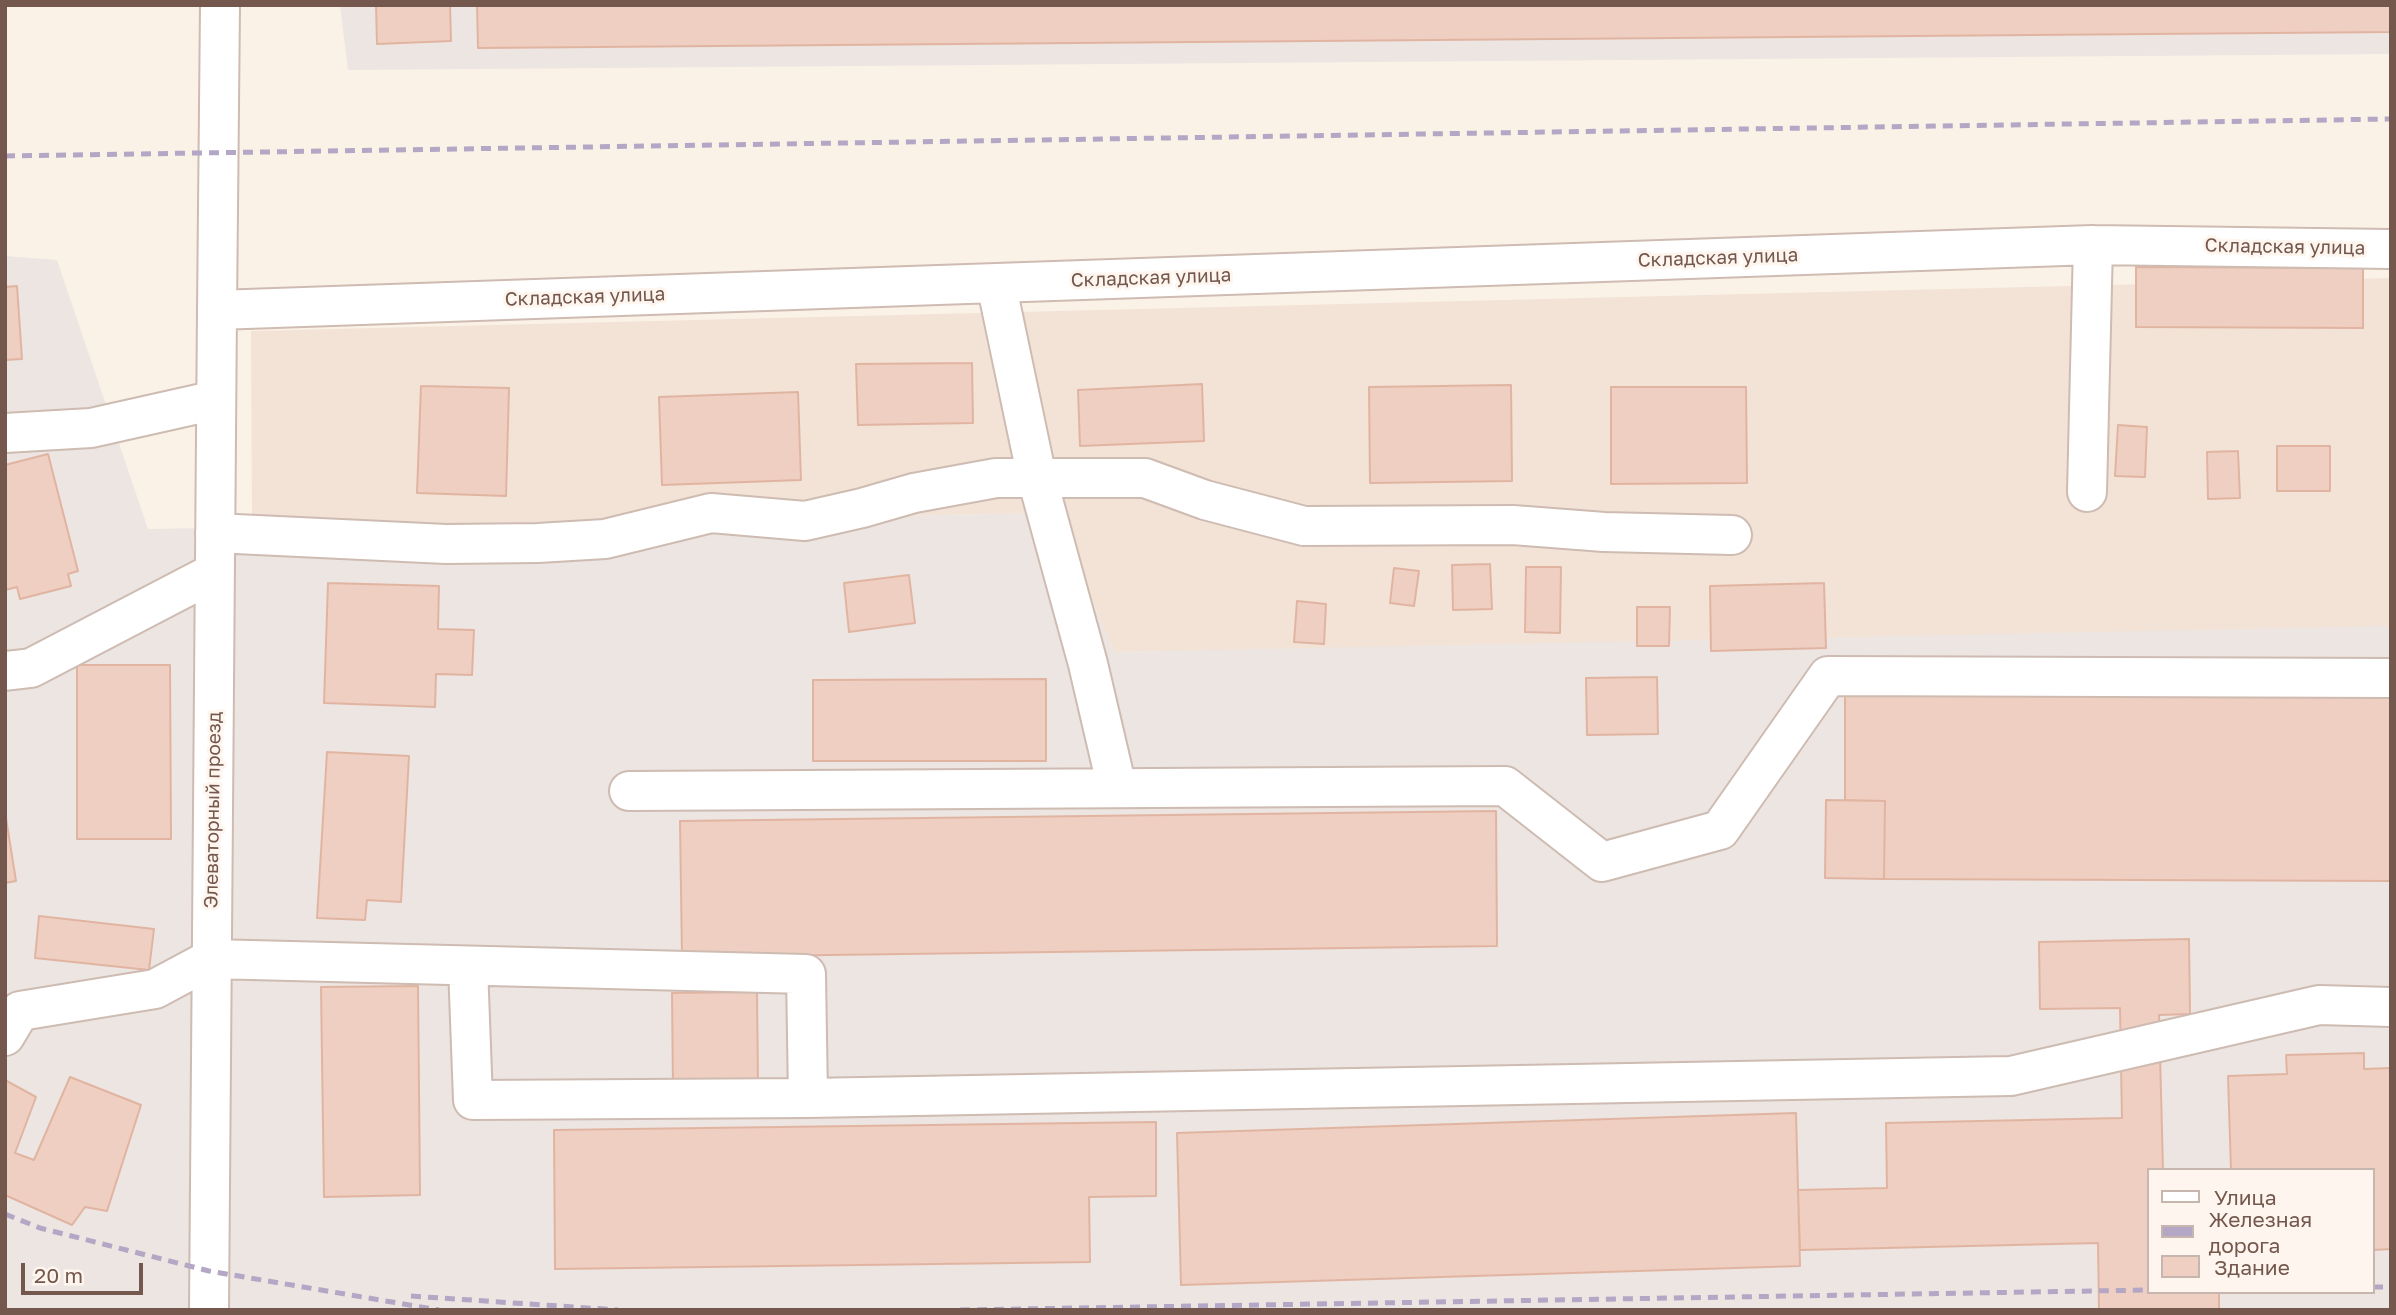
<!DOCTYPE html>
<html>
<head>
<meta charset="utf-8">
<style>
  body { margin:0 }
  #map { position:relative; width:2396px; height:1315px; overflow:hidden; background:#fbf2e7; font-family:"Golos Text",sans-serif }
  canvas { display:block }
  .frame { position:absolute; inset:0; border:7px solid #74574d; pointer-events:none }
  .legend { position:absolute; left:2147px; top:1168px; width:228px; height:126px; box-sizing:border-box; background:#fef6ee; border:2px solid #c7b6ae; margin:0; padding:9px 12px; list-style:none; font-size:21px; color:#74574d }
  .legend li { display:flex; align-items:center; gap:14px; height:35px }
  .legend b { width:35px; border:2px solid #c7b6ae }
  .scale { position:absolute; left:21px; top:1263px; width:122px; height:32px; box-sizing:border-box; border:4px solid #74574d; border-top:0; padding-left:9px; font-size:21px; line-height:24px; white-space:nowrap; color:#74574d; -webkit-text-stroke:5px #fef6ee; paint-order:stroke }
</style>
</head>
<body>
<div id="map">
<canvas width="2396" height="1315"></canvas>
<div class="frame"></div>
<ul class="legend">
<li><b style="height:9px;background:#fff"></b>Улица</li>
<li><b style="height:9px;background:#b4a6c5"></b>Железная дорога</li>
<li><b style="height:19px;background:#efcfc1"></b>Здание</li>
</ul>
<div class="scale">20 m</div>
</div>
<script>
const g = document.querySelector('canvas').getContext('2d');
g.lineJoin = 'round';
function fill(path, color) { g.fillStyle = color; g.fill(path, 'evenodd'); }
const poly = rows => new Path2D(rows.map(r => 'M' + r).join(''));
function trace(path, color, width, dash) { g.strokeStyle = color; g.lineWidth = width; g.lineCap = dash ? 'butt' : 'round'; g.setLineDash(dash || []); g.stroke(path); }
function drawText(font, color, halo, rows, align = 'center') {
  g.font = font + ' "Golos Text",sans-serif'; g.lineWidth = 6; g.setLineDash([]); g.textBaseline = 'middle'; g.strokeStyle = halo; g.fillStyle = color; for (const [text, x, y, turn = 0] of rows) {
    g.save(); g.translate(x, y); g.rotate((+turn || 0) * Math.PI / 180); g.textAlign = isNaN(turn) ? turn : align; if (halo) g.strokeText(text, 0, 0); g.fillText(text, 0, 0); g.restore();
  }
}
const residential = poly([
  [2391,278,2391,631,1114,652,1054,513,252,527,251,331]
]);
const industrial = poly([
  [340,5,2391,5,2391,54,348,70],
  [5,256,57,260,148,529,1054,513,1114,652,2391,626,2391,1310,5,1310],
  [2149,1170,2373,1170,2373,1292,2149,1292]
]);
const building = poly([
  [376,5,450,5,451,41,377,44,376,5],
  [477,5,2391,5,2391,32,478,48,477,5],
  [2136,267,2363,268,2363,328,2136,327,2136,267],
  [17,286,22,359,5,360,5,287,17,286],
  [972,363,973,423,858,425,856,364,972,363],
  [1202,384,1204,441,1080,446,1078,390,1202,384],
  [1511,385,1512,481,1370,483,1369,387,1511,385],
  [421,386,509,388,506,496,417,493,421,386],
  [1611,387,1746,387,1747,483,1611,484,1611,387],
  [798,392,801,480,662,485,659,397,798,392],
  [2118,425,2147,427,2145,477,2115,476,2118,425],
  [2277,446,2330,446,2330,491,2277,491,2277,446],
  [2238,451,2240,498,2208,499,2207,452,2238,451],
  [48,454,78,571,68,574,71,586,20,599,17,587,5,590,5,465,48,454],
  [1490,564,1492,609,1453,610,1452,565,1490,564],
  [1526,567,1561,567,1560,633,1525,632,1526,567],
  [1394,568,1419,571,1414,606,1390,603,1394,568],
  [909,575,915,623,849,632,844,583,909,575],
  [328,583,439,586,438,629,474,630,472,675,436,674,435,707,324,703,328,583],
  [1824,583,1826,648,1711,651,1710,586,1824,583],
  [1297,601,1326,604,1324,644,1294,642,1297,601],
  [1637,607,1670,607,1669,646,1637,646,1637,607],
  [77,665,170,665,171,839,77,839,77,665],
  [1657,677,1658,734,1587,735,1586,678,1657,677],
  [1046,679,1046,761,813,761,813,680,1046,679],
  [1845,690,2391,690,2391,881,1884,879,1885,801,1845,800,1845,690],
  [327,752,409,756,401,902,367,900,365,920,317,918,327,752],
  [1826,800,1885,801,1884,879,1825,878,1826,800],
  [1496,811,1497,946,682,957,680,821,1496,811],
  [5,812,16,881,5,883,5,812],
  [39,916,154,929,149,970,35,958,39,916],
  [2189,939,2190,1014,2159,1015,2163,1170,2149,1170,2149,1292,2219,1292,2219,1310,2099,1310,2098,1243,1800,1250,1798,1190,1887,1188,1886,1123,2122,1118,2120,1008,2040,1009,2039,942,2189,939],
  [418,986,420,1195,324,1197,321,987,418,986],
  [757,992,758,1086,673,1087,672,993,757,992],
  [2364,1053,2364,1069,2391,1068,2391,1249,2373,1250,2373,1170,2231,1170,2228,1076,2287,1074,2286,1055,2364,1053],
  [70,1077,141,1105,107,1211,85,1207,72,1225,5,1195,5,1080,36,1097,15,1153,34,1160,70,1077],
  [1796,1113,1800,1266,1181,1285,1177,1133,1796,1113],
  [1156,1122,1156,1196,1089,1197,1090,1262,555,1269,554,1130,1156,1122]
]);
const minor = poly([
  [220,5,217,310,2093,245,2391,249],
  [996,283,1037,478,1088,664,1117,788],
  [5,433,91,428,216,400],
  [2087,492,2093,245],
  [215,533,446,544,538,543,605,539,711,513,805,521,862,508,914,493,996,478,1145,478,1205,500,1304,526,1513,525,1604,532,1732,535],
  [5,671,31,668,215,572],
  [629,791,1505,786,1602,862,1720,830,1828,676,2391,678],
  [468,966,473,1100,808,1098,2011,1076,2319,1005,2391,1007],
  [5,1036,20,1011,155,989,211,959,806,974,808,1098],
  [209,1310,217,310]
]);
const rail = poly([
  [5,156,2391,119],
  [5,1214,40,1228,209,1271,439,1310],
  [2373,1287,2391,1287],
  [411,1296,618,1310],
  [960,1310,2149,1290]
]);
const streetNames = [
  ["Складская улица",2285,247,1],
  ["Складская улица",1718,258,-2],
  ["Складская улица",1151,278,-2],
  ["Складская улица",585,297,-2],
  ["Элеваторный проезд",213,810,-89]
];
fill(residential, '#f2e3d6');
fill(industrial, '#ece5e1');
fill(building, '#efcfc1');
trace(building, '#e1b4a2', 2);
trace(minor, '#cebbb1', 42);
trace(minor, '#fff', 38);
trace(rail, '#b4a6c5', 5, [10, 7]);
drawText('19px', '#74574d', '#fef6ee', streetNames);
</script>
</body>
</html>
